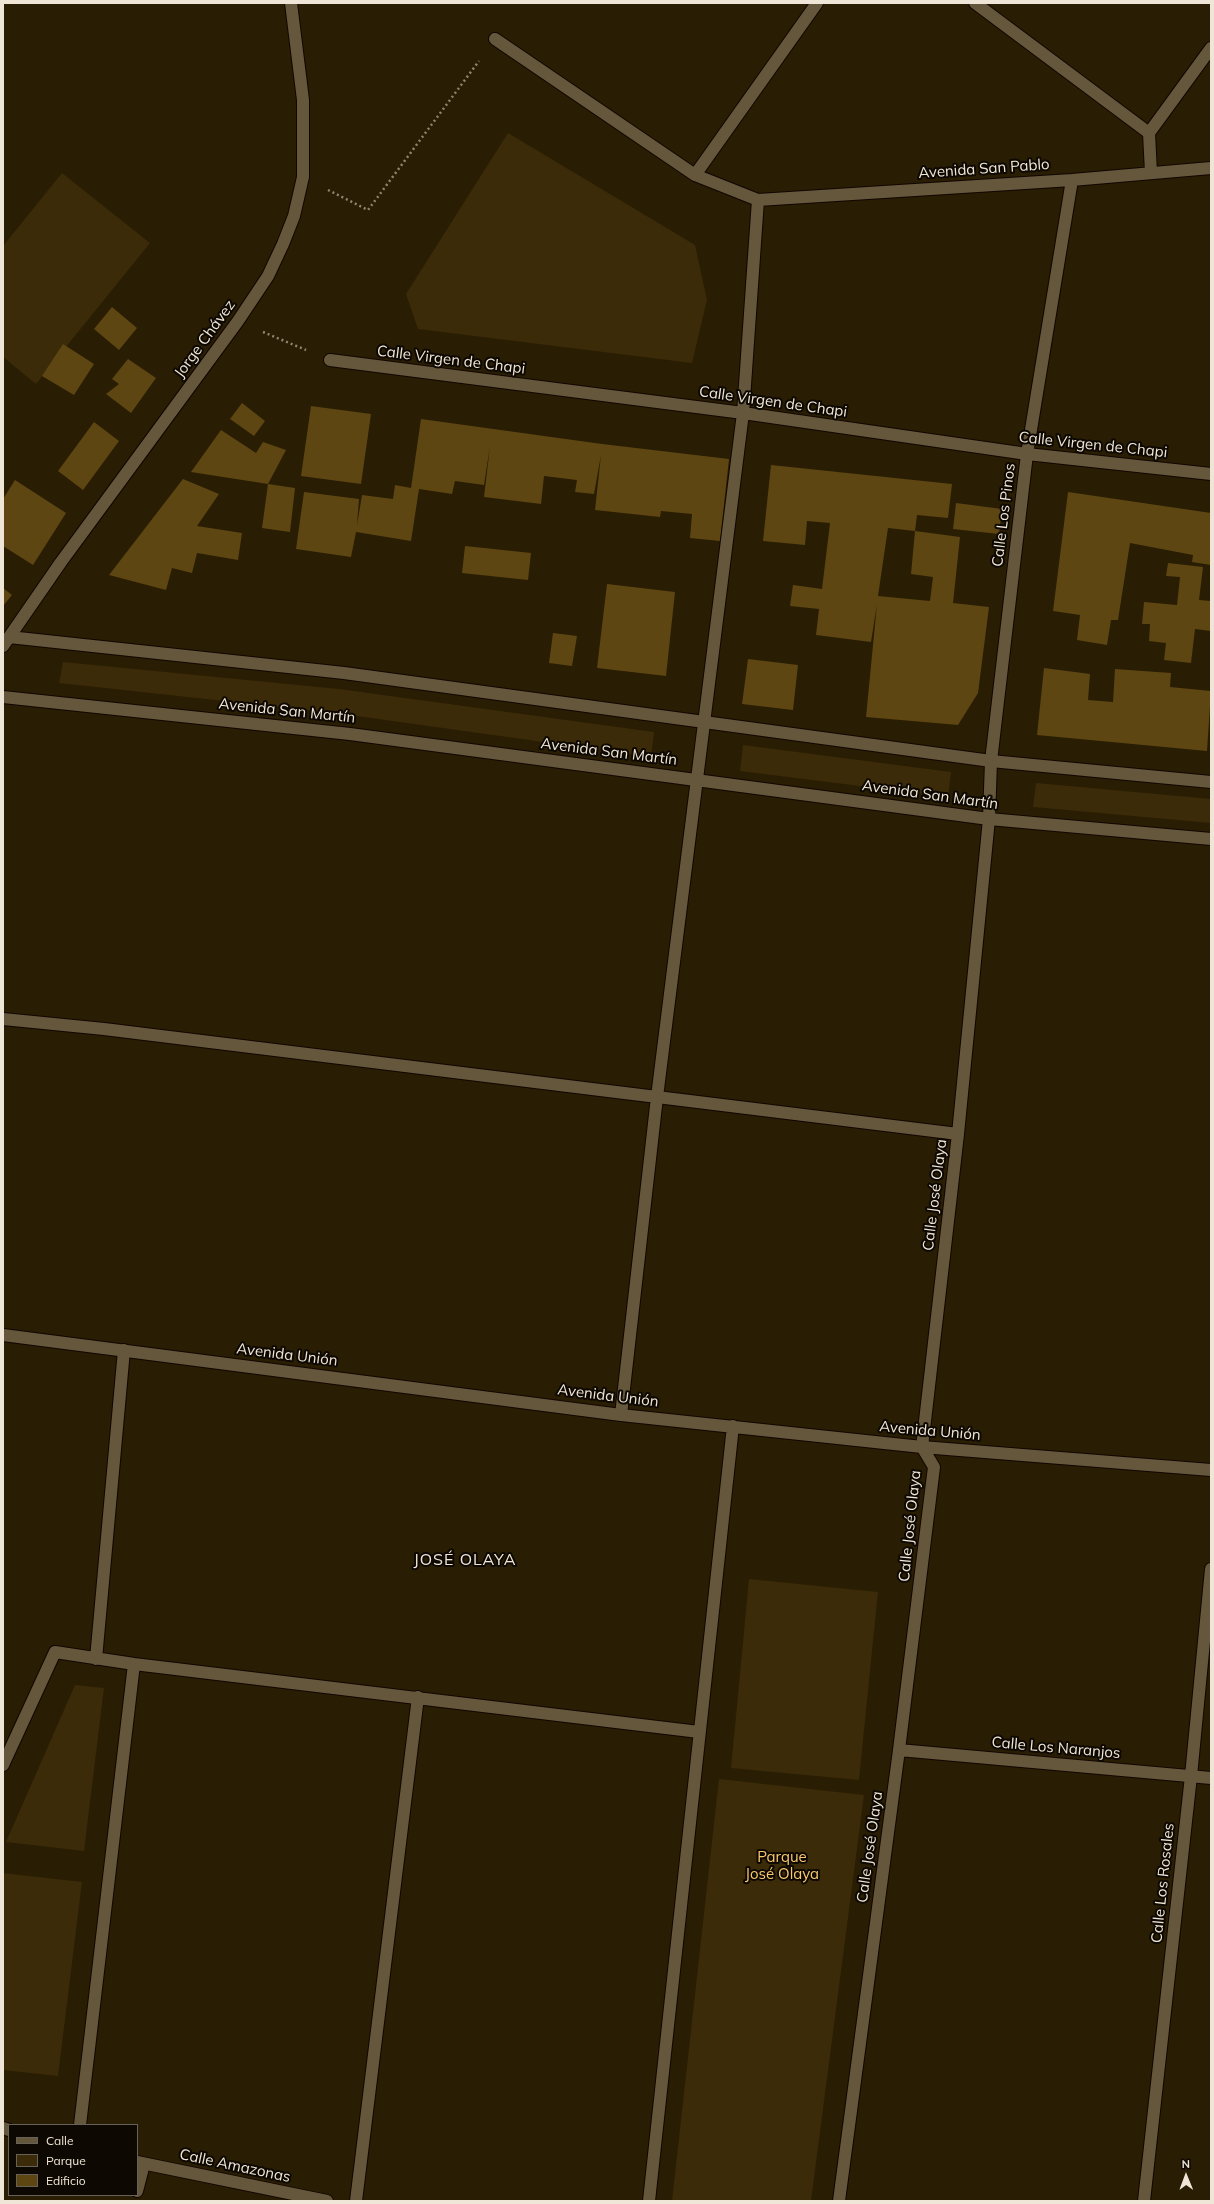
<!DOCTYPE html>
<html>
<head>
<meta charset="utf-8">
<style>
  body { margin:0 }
  #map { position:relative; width:1214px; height:2204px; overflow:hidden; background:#291d03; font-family:Mulish,sans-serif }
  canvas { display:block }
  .frame { position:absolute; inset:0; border:4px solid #efe6d7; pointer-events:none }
  .legend { position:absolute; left:8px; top:2124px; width:130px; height:72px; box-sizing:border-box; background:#0d0801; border:1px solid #676157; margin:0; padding:5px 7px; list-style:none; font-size:12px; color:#efe6d7 }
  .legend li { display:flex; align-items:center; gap:8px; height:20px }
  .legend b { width:20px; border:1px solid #676157 }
  .north { position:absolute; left:1166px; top:2156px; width:40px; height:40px; -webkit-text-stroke:3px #0d0801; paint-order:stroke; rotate:359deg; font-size:11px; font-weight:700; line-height:16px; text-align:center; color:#efe6d7 }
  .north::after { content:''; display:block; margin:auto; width:14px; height:18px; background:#efe6d7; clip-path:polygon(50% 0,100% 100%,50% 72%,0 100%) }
</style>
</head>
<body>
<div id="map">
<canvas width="1214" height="2204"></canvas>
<div class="frame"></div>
<ul class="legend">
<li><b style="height:5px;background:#65573c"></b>Calle</li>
<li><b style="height:11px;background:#3b2b08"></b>Parque</li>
<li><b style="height:11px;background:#5e4612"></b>Edificio</li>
</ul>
<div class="north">N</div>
</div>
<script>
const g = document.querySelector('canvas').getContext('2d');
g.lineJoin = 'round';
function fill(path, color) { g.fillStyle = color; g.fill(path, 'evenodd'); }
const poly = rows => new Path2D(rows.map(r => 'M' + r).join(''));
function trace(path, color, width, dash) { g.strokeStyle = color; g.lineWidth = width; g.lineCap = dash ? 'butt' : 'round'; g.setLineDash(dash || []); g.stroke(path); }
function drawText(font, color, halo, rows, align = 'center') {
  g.font = font + ' Mulish,sans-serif'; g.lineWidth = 4; g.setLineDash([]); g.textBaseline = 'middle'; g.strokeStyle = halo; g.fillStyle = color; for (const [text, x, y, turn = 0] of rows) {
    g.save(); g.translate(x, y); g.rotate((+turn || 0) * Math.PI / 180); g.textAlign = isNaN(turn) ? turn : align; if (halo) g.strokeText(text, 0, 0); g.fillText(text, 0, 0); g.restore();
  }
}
const green = poly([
  [508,133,695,245,707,300,692,363,418,329,406,294],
  [62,173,150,243,36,384,3,357,3,246],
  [63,662,339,689,654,732,651,757,335,713,59,683],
  [743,745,951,772,948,797,740,771],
  [1036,783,1211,799,1211,823,1033,807],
  [749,1579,878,1592,859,1780,731,1768],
  [75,1685,104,1688,84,1851,6,1842],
  [719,1779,864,1795,811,2201,672,2201],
  [3,1873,82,1882,58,2076,3,2070]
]);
const building = poly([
  [112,307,137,328,119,350,94,329],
  [63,344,94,364,74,395,42,376],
  [128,359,156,378,131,413,106,394,119,384,112,379],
  [242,403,265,421,254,436,230,419],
  [311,406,371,414,361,484,301,476],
  [421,419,602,444,729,459,720,541,690,538,692,514,661,511,660,517,595,510,601,455,594,494,575,492,577,480,544,476,541,504,484,497,490,446,484,485,455,481,452,494,419,489,411,541,356,532,351,557,296,549,304,492,359,499,357,525,362,495,393,499,395,485,411,488],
  [94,422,119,441,83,490,58,471],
  [221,430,256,453,263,442,286,450,268,484,191,472],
  [771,465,952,484,948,518,917,515,915,531,888,528,878,596,930,601,933,577,911,574,915,531,960,537,953,603,989,607,978,693,958,725,866,717,877,604,871,642,816,635,819,609,790,606,793,585,822,589,830,523,807,521,805,545,763,541],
  [183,479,219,494,197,526,242,533,238,560,197,553,192,573,172,568,166,590,109,575],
  [15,480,66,513,33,565,3,546,3,499],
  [268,484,295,488,290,532,262,528],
  [1068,492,1211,513,1211,565,1192,562,1193,555,1130,543,1118,620,1111,620,1107,645,1077,640,1080,615,1053,611],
  [956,503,1002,509,999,534,953,529],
  [465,546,531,553,528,580,462,573],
  [1168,563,1203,567,1199,600,1211,601,1211,631,1195,629,1191,663,1164,660,1166,643,1149,641,1150,624,1142,624,1144,602,1177,605,1180,577,1166,576],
  [607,584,675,592,666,676,597,668],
  [3,588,12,595,3,606],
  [553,633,577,636,572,666,549,663],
  [748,659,798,665,793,710,742,704],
  [1044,668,1090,674,1088,700,1113,702,1115,669,1171,673,1170,687,1211,691,1207,751,1037,735]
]);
const path = poly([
  [328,190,368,210,479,61],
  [263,332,306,350]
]);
const minor = poly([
  [975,3,1149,133],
  [495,39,695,175,758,200,1072,180,1211,168],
  [1151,173,1149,133,1211,48],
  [695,175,817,3],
  [330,360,743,413,1027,454,1211,474],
  [3,1019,104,1029,958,1134],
  [3,1335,621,1415,922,1447,1211,1470],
  [621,1415,657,1097,743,413,758,200],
  [96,1659,124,1350],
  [899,1750,1211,1778],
  [3,1765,55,1652,134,1664,699,1732],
  [80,2125,134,1664],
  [137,2191,144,2164],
  [356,2201,418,1697],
  [649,2201,733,1426],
  [839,2201,899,1750,934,1467,922,1447,958,1134,989,819,991,761,1027,454,1072,180],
  [1144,2201,1191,1776,1211,1569]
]);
const tertiary = poly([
  [3,2128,9,2130],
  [137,2162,327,2201]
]);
const secondary = poly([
  [9,637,344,673,991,761,1211,782],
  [3,646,61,562,238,321,268,276,283,244,294,216,303,177,303,100,291,3],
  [3,697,350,734,989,819,1211,839]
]);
const streetNames = [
  ["Avenida San Pablo",984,169,-4],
  ["Jorge Chávez",205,339,-54],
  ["Calle Virgen de Chapi",451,360,7],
  ["Calle Virgen de Chapi",773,402,8],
  ["Calle Virgen de Chapi",1093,445,6],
  ["Calle Los Pinos",1004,515,-83],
  ["Avenida San Martín",287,711,6],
  ["Avenida San Martín",609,752,7],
  ["Avenida San Martín",930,795,8],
  ["Calle José Olaya",935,1195,-83],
  ["Avenida Unión",287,1355,7],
  ["Avenida Unión",608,1396,7],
  ["Avenida Unión",930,1431,5],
  ["Calle José Olaya",910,1526,-84],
  ["Calle Los Naranjos",1056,1748,5],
  ["Calle José Olaya",870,1847,-82],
  ["Calle Los Rosales",1163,1883,-84],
  ["Calle Amazonas",235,2166,12]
];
const parkNames = [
  ["Parque",782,1857],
  ["José Olaya",782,1874]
];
const neighbourhoodNames = [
  ["JOSÉ OLAYA",465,1560]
];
fill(green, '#3b2b08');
fill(building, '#5e4612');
trace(minor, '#120600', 14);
trace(tertiary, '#120600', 14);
trace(secondary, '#120600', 14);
trace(path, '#8f8571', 2.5, [2, 3]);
trace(minor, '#65573c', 12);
trace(tertiary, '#65573c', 12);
trace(secondary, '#65573c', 12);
drawText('15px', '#efe6d7', '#0d0801', streetNames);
drawText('15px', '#f9c96d', '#0d0801', parkNames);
g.letterSpacing = '1px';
drawText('16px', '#efe6d7', '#0d0801', neighbourhoodNames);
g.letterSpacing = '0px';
</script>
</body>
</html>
